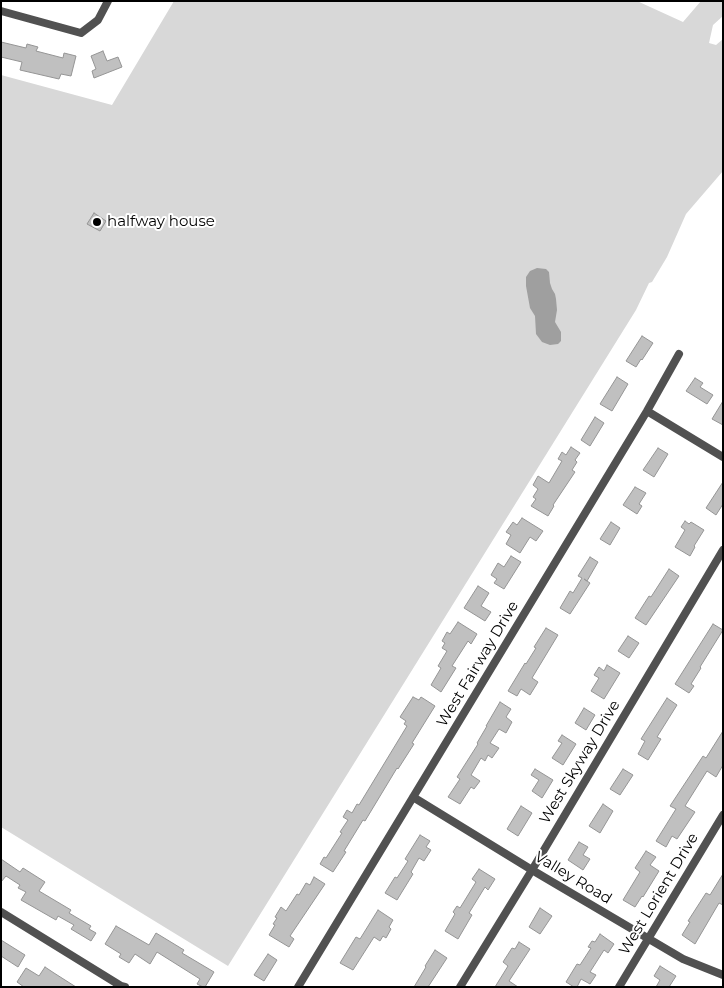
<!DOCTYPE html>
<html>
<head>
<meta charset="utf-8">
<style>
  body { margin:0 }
  #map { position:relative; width:724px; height:988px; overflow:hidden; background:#fff; font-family:Montserrat,sans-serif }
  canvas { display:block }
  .frame { position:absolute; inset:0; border:2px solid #000; pointer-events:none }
</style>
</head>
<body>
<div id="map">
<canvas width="724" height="988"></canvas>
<div class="frame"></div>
</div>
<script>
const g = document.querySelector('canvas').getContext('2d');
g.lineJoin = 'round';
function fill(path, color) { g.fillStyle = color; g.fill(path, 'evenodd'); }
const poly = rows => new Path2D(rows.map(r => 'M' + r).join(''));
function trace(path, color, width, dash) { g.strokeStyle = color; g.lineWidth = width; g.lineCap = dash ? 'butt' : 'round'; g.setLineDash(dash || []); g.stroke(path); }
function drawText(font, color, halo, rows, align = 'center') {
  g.font = font + ' Montserrat,sans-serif'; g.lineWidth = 4; g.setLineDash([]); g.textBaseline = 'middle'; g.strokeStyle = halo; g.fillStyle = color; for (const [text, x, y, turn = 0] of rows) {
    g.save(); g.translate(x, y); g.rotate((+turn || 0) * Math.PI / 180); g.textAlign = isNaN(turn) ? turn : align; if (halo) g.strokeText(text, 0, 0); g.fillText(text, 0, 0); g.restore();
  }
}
const green = poly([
  [174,1,637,1,683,22,701,1,723,1,723,16,713,25,709,43,716,45,723,39,723,171,686,214,667,257,652,282,649,283,636,310,228,966,1,827,1,75,112,105]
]);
const water = poly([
  [537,268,546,269,549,272,550,283,552,289,555,294,556,299,557,310,555,322,561,332,561,341,558,344,550,345,542,342,536,334,535,316,530,308,526,286,526,277,530,271]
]);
const building = poly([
  [1,42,26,48,27,44,38,47,36,51,63,58,64,53,76,56,71,76,61,74,59,79,20,70,22,62,1,57,1,42],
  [103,51,107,61,118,57,122,67,94,78,92,71,96,69,91,56,103,51],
  [94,213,106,221,100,231,87,224,94,213],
  [642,336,653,343,642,360,641,359,636,367,626,361,642,336],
  [617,377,628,384,612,411,600,404,617,377],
  [695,378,703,383,700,387,713,395,707,404,686,391,695,378],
  [723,401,723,425,712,419,723,401],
  [595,417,604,423,590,446,581,440,595,417],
  [571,447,580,453,575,460,577,462,572,470,575,472,553,505,554,506,548,516,531,506,536,499,533,497,538,489,533,485,538,476,549,483,562,461,558,459,562,452,566,455,571,447],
  [658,448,668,454,654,477,643,470,658,448],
  [723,482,723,504,716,515,706,508,723,482],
  [635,487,646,493,639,504,642,506,637,514,623,505,635,487],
  [522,518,543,531,536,541,530,537,520,553,506,544,511,535,506,532,513,522,517,525,522,518],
  [685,521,689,524,691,522,704,530,694,546,695,547,690,556,675,547,685,530,681,527,685,521],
  [611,522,620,528,610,545,600,539,611,522],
  [511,556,521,562,504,589,494,583,497,579,491,575,498,563,504,567,511,556],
  [590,557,598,562,587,581,584,579,590,583,570,614,560,608,570,591,573,593,582,578,578,576,590,557],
  [669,569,679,576,646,625,635,618,649,596,651,597,669,569],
  [478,586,489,593,481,606,491,612,485,621,464,608,478,586],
  [458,622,477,634,471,644,468,641,452,666,456,668,441,692,431,685,441,668,438,666,447,651,442,648,445,643,442,641,447,632,450,634,458,622],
  [713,624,723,630,700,667,701,668,691,684,694,686,689,693,675,684,713,624],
  [546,628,558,635,532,678,538,682,530,695,521,689,517,696,508,691,525,663,526,664,536,648,534,647,546,628],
  [628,636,639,643,629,658,618,651,628,636],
  [607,665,620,673,604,699,591,691,599,678,594,675,599,667,604,671,607,665],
  [413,697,419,700,421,697,435,706,412,743,414,744,398,769,397,768,365,821,363,820,344,851,346,852,333,872,320,864,324,857,326,858,342,833,340,832,348,820,343,817,347,810,352,813,357,804,359,805,407,726,404,724,406,721,400,717,413,697],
  [667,698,677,705,657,737,661,739,648,760,638,754,645,741,641,739,667,698],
  [500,702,511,709,506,717,512,722,506,733,499,729,490,743,499,748,492,758,488,755,485,761,481,758,471,775,480,781,474,789,471,787,460,804,448,797,460,779,457,777,478,744,477,743,487,726,486,726,500,702],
  [584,708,595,715,586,730,575,723,584,708],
  [723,731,723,765,716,777,707,771,685,806,695,812,677,839,672,836,666,847,656,841,676,809,670,806,703,756,706,758,723,731],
  [562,735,576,744,563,765,552,758,562,743,558,741,562,735],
  [535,769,553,780,542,798,532,791,539,780,531,775,535,769],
  [623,769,633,775,620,795,610,789,623,769],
  [603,804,613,811,600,833,589,826,603,804],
  [521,806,532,813,518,836,507,829,521,806],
  [420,835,430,841,426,847,431,850,424,861,419,858,411,872,413,874,397,900,385,893,395,877,397,878,408,861,405,859,420,835],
  [579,842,588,847,583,855,590,859,583,870,568,860,579,842],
  [646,851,656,857,650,865,659,871,643,897,642,896,635,907,623,900,640,872,635,868,646,851],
  [1,859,20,872,23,868,45,882,39,891,71,910,69,913,91,926,89,929,96,933,91,941,71,929,74,925,58,916,56,920,21,900,26,892,18,888,20,885,6,876,1,882,1,859],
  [479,869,495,879,488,890,485,887,469,913,472,915,458,939,445,931,455,914,453,912,457,906,460,908,476,882,472,879,479,869],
  [723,874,723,905,719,903,695,944,682,935,690,922,688,921,706,893,710,895,723,874],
  [314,877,325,884,290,936,294,939,289,947,269,935,275,925,273,924,277,918,275,917,281,907,286,911,297,894,299,895,306,883,310,885,314,877],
  [540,908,552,916,540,934,529,927,540,908],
  [378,910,393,920,389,927,391,929,386,938,383,936,380,941,374,937,353,970,340,963,356,937,360,939,378,910],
  [116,926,149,945,156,933,184,950,182,953,214,972,205,987,203,987,197,984,200,979,157,952,150,964,135,954,129,963,119,957,121,954,105,944,116,926],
  [600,934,614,944,608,953,604,950,590,972,596,975,590,984,581,979,577,987,574,987,566,982,577,964,580,965,591,948,588,947,592,941,595,942,600,934],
  [1,940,25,955,18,967,1,956,1,940],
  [519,942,530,949,509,981,518,987,495,987,508,966,503,962,512,948,515,949,519,942],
  [435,950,447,958,428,987,414,987,426,967,425,966,435,950],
  [268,954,277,960,264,981,254,975,268,954],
  [660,966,676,976,669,987,656,987,660,980,654,976,660,966],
  [45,967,54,973,76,987,24,987,17,982,26,968,39,976,45,967]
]);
const minor = poly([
  [1,11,81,33,98,20,108,1],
  [647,411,723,457],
  [413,797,532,870,683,959,723,975],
  [1,912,121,986,125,987],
  [298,987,647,411,679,354],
  [460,987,532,870,723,550],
  [619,987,723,815]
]);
const markers = [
  [97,222,5,"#000"]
];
const poiNames = [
  ["halfway house",107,222]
];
const streetNames = [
  ["West Fairway Drive",478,664,-59],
  ["West Skyway Drive",580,762,-59],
  ["Valley Road",573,878,31],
  ["West Lorient Drive",659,894,-59]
];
fill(green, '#d8d8d8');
fill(water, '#9f9f9f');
fill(building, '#c0c0c0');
trace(building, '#959595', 1);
trace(minor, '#515151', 8);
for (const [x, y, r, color] of markers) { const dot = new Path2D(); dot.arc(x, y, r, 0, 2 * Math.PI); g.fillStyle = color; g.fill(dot); trace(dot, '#fff', 2); }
drawText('15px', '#000', '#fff', poiNames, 'left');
drawText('15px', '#000', '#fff', streetNames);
</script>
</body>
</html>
